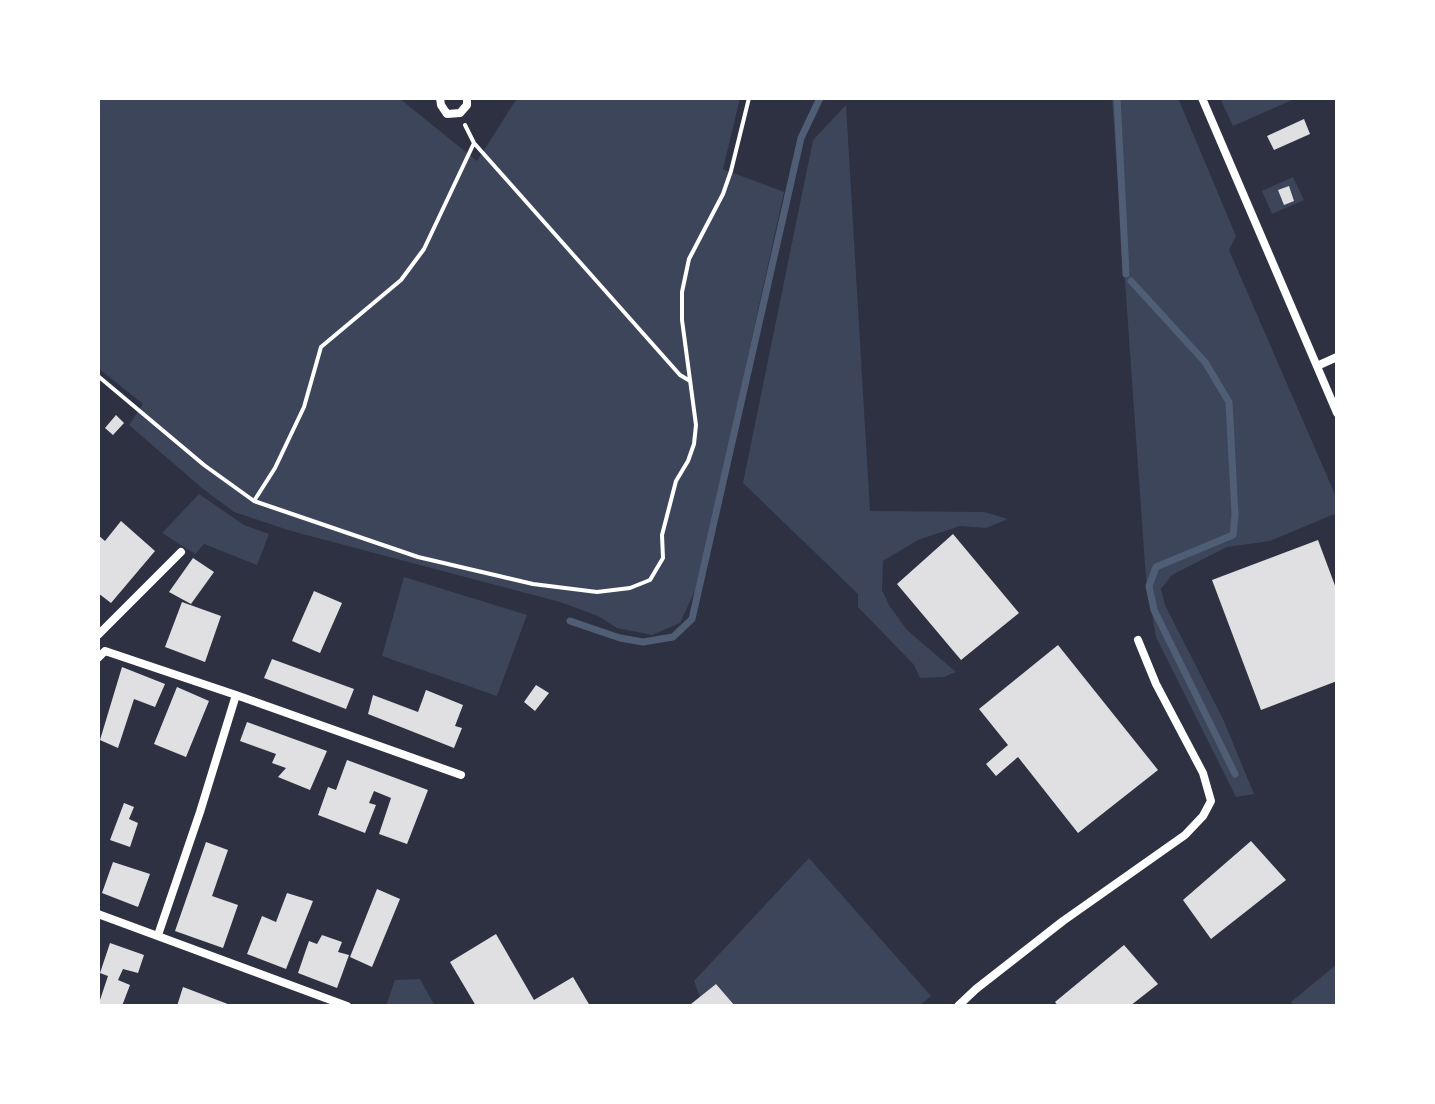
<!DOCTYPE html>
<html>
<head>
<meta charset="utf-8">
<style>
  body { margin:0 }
  #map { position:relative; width:1435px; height:1104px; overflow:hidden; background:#2d3142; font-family:Quicksand,sans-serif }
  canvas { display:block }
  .frame { position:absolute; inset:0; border:100px solid #fff; pointer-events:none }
</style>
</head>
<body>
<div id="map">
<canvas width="1435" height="1104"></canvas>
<div class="frame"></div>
</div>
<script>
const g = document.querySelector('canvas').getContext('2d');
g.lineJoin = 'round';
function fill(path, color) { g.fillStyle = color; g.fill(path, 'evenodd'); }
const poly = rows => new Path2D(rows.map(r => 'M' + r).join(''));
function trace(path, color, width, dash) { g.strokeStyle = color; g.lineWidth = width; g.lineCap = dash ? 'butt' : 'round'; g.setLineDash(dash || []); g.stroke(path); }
const green = poly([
  [98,98,399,98,477,161,517,98,740,98,723,169,784,192,706,547,695,591,680,623,652,635,617,628,598,616,560,602,291,531,234,512,203,489,129,425,143,404,98,368],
  [1112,98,1178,98,1236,236,1229,250,1337,499,1337,513,1270,541,1227,547,1172,575,1161,589,1165,605,1223,719,1254,794,1236,797,1156,637,1146,579],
  [1220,98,1297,98,1233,126],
  [846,105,870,511,984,512,1008,519,986,528,960,526,918,540,883,561,882,590,889,605,907,630,956,672,944,677,920,678,914,665,858,607,858,594,743,483,813,140],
  [1293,177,1304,200,1272,214,1262,191],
  [199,494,244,525,269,534,257,565,204,544,195,554,162,533],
  [404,577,527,615,497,696,382,656],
  [809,858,931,996,919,1006,735,1006,716,984,700,997,694,981],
  [1337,964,1337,1006,1294,1006,1291,1002],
  [420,979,435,1006,386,1006,395,980]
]);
const stream = poly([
  [1117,98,1126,274],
  [1131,281,1205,362,1229,402,1235,515,1233,535,1156,567,1149,586,1154,610,1235,774],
  [570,621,620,638,643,642,673,637,692,619,801,138,820,98]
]);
const building = poly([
  [1304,119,1310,134,1274,150,1267,136],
  [1289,186,1294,201,1284,205,1278,190],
  [116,415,124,423,113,435,105,428],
  [121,521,155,551,111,603,98,593,98,535,105,541],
  [953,534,1019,613,961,660,897,584],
  [1318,540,1337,591,1337,681,1261,710,1212,580],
  [193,558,214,572,191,604,169,592],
  [314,591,342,603,320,653,292,641],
  [182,602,221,616,205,662,165,647],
  [1058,645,1158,770,1078,833,1018,757,996,776,986,764,1008,745,979,709],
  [272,659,354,689,346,709,264,678],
  [122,667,165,684,155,707,134,699,118,748,100,740],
  [536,685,549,693,535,711,524,702],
  [177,687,209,701,186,757,154,744],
  [426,690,463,705,455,726,462,728,454,748,368,714,373,695,418,712],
  [247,722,327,751,310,790,278,777,286,768,272,763,276,754,240,741],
  [347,760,428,790,407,844,379,834,391,798,374,791,369,803,376,805,365,833,318,815,328,787,336,790],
  [124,803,134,807,129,819,138,823,130,847,110,840],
  [1251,841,1286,880,1211,939,1183,900],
  [206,842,228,850,212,896,238,905,223,948,175,931],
  [113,862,150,874,138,907,102,893],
  [377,889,400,899,372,967,350,957],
  [287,893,313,901,286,969,247,954,262,916,276,922],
  [496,934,534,1000,573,977,590,1006,476,1006,450,962],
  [322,935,342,942,338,952,349,955,337,988,298,973,309,941,317,944],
  [110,943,144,955,138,973,123,969,118,980,130,985,122,1006,98,1006,108,976,100,973],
  [1124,945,1158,984,1130,1006,1058,1006,1055,1002],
  [716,984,735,1006,693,1006,691,1004],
  [183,987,233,1006,177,1006]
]);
const path = poly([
  [465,125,474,143,680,375,690,381],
  [98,376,204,465,254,501,418,557,533,584,597,592,630,588,650,580,663,558,662,535,676,481,688,461,694,444,696,425,682,320,682,292,689,259,723,194,731,171,749,98],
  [254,501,275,468,304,407,321,347,401,280,424,249,474,143]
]);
const minor = poly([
  [440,98,441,105,447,114,460,113,467,105,467,98],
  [1202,98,1337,413],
  [1317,366,1337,357],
  [98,635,181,552],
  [98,658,105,651,236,695,461,775],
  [98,914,347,1006],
  [158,935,200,812,236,695],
  [958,1006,976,989,1063,921,1185,835,1203,816,1211,801,1203,773,1156,684,1138,640]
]);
fill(green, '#3c4559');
trace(stream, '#4f5d75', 7);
fill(building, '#e0e0e3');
trace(path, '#fff', 4);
trace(minor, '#fff', 8);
</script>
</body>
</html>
